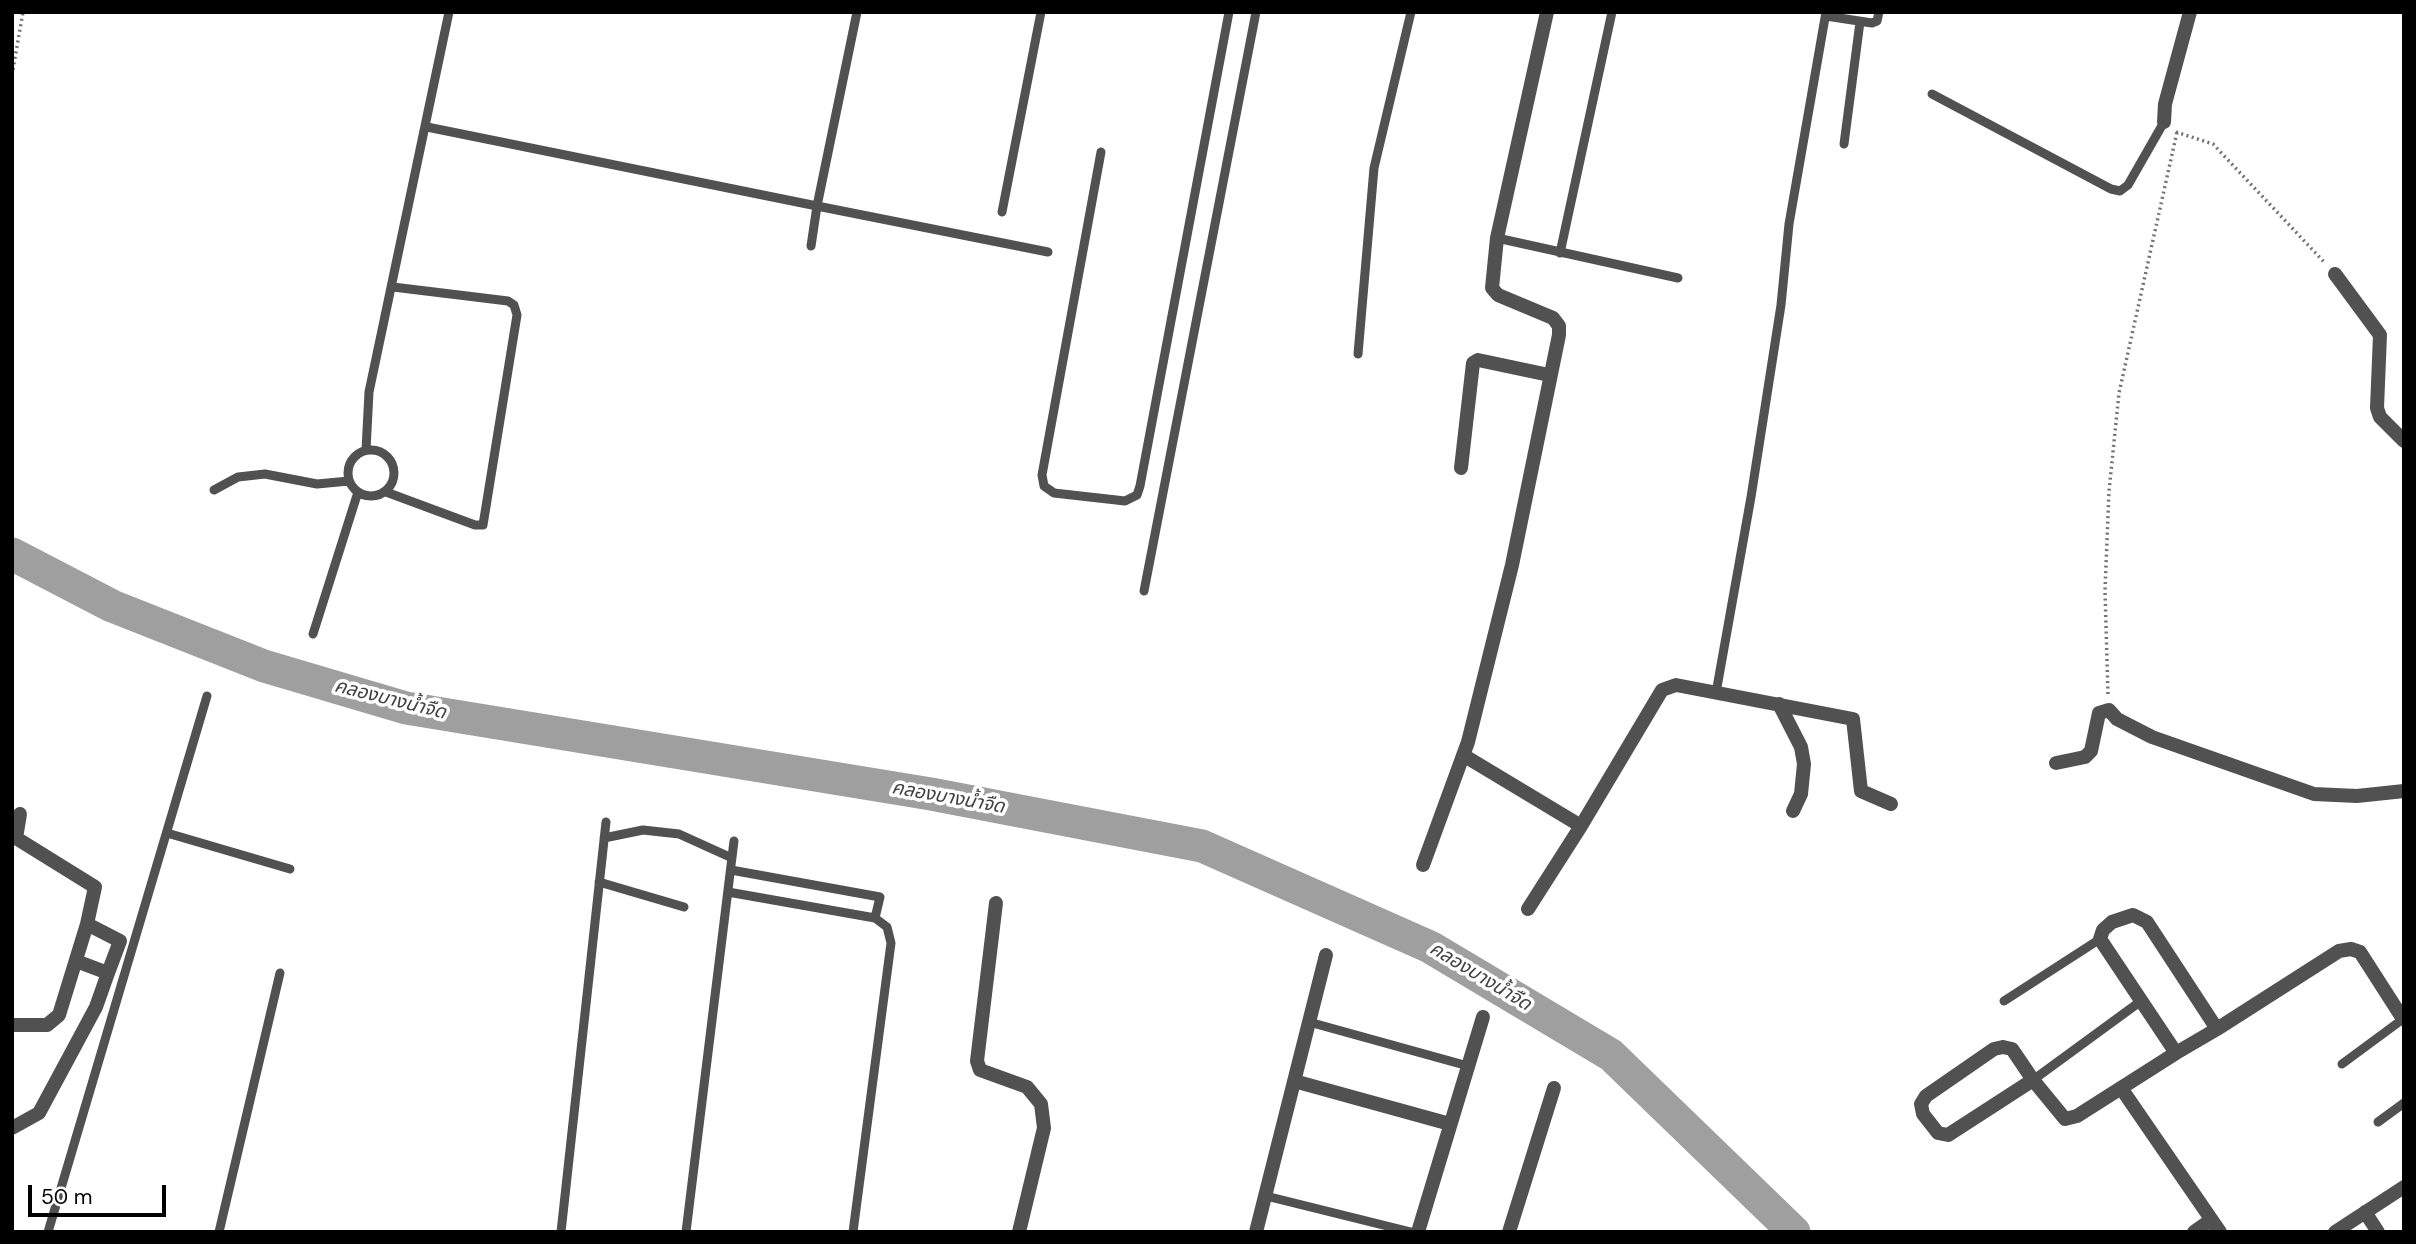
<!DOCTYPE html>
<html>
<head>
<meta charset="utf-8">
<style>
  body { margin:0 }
  #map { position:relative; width:2416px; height:1244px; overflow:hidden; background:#fff; font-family:"DM Sans",sans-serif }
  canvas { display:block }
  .frame { position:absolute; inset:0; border:14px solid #000; pointer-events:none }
  .scale { position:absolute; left:28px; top:1185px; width:138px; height:32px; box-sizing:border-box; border:4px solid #000; border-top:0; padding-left:9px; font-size:21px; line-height:24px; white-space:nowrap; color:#000; -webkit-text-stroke:5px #fff; paint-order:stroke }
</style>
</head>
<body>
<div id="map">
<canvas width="2416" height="1244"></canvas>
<div class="frame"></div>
<div class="scale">50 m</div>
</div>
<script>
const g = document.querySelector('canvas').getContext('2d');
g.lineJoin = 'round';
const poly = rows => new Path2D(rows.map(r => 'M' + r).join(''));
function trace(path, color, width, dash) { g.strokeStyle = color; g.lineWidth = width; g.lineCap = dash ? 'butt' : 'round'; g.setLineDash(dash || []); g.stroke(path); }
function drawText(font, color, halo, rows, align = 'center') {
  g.font = font + ' "DM Sans","Noto Sans Thai",sans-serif'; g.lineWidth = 7; g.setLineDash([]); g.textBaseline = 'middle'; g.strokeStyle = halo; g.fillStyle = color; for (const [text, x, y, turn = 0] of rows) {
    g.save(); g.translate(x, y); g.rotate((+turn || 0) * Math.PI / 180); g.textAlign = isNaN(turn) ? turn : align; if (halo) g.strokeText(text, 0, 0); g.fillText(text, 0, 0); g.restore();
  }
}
const river = poly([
  [12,554,112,606,264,666,406,708,931,794,1202,846,1430,947,1611,1055,1794,1232]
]);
const path = poly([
  [12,75,23,12],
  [2176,132,2213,144,2325,263],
  [2108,694,2105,591,2109,491,2119,393,2177,132]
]);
const lane = poly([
  [1826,16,1872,23,1877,21,1879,12],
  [1932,94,2111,189,2120,191,2128,185,2164,122],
  [427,127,817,206,857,12],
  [1844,144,1860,22],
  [1101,152,1042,475,1044,486,1054,493,1125,501,1137,495,1140,486,1229,12],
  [1002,212,1041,12],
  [1497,238,1678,278],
  [811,246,817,206,1048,252],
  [1560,253,1612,12],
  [1358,354,1374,168,1411,12],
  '348 473a23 23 0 1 1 46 0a23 23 0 1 1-46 0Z',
  [366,450,369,392,449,12],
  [214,490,238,477,265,474,317,484,349,481],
  [386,492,475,525,483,525,517,315,514,305,508,301,393,287],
  [1144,591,1256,12],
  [313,634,358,492],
  [1716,693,1751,497,1781,305,1789,224,1826,12],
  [167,833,290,869],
  [604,838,643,830,679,834,732,858],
  [731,870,880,897,875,918],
  [599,882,684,907],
  [728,892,875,918,887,927,891,943,853,1232],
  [2004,1001,2100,939],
  [1309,1022,1468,1066],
  [2342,1064,2403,1019],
  [2033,1080,2141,1001],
  [2378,1122,2404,1103],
  [1266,1196,1411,1232],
  [48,1232,207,696],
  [219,1232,280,973],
  [561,1232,606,822],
  [686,1232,734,841]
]);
const street = poly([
  [2164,122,2165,104,2190,12],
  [2335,274,2380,335,2377,408,2380,417,2404,441],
  [1461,468,1473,363,1478,360,1549,375],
  [1779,704,1801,747,1804,764,1801,794,1793,811],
  [1463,755,1581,826,1662,690,1676,685,1853,719,1861,791,1891,804],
  [2056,763,2085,757,2091,751,2099,713,2109,710,2117,719,2152,737,2314,794,2357,796,2404,791],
  [20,814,16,838,95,887,87,924],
  [1423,865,1468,742,1512,565,1559,335,1559,326,1553,318,1498,295,1492,288,1497,238,1547,12],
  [996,903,977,1061,980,1070,1027,1087,1041,1104,1044,1128,1019,1232],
  [1528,909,1581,826],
  [2133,915,2147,922,2217,1029,2176,1053,2100,939,2103,930,2112,922,2133,915],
  [12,1025,47,1025,59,1015,87,924,120,941,108,973],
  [2217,1029,2339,951,2351,949,2360,952,2403,1019],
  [2003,1047,2012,1049,2033,1080,1948,1135,1938,1133,1923,1114,1921,1104,1926,1096,1994,1049,2003,1047],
  [2033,1080,2065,1119,2077,1116,2176,1053],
  [1294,1081,1450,1124],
  [2121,1088,2220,1232],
  [12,1128,39,1113,96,1007,108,973,76,961],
  [2365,1212,2378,1232],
  [1256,1232,1326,955],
  [1418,1232,1483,1017],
  [1509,1232,1554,1088],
  [2194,1232,2211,1220],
  [2335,1232,2404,1187]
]);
const waterNames = [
  ["คลองบางน้ำจืด",390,700,14],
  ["คลองบางน้ำจืด",948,798,10],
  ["คลองบางน้ำจืด",1480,977,31]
];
trace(river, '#9f9f9f', 33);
trace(path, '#737373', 3.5, [2, 3.5]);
trace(lane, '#515151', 9);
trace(street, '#515151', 14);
drawText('italic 19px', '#404040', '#fff', waterNames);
</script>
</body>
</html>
